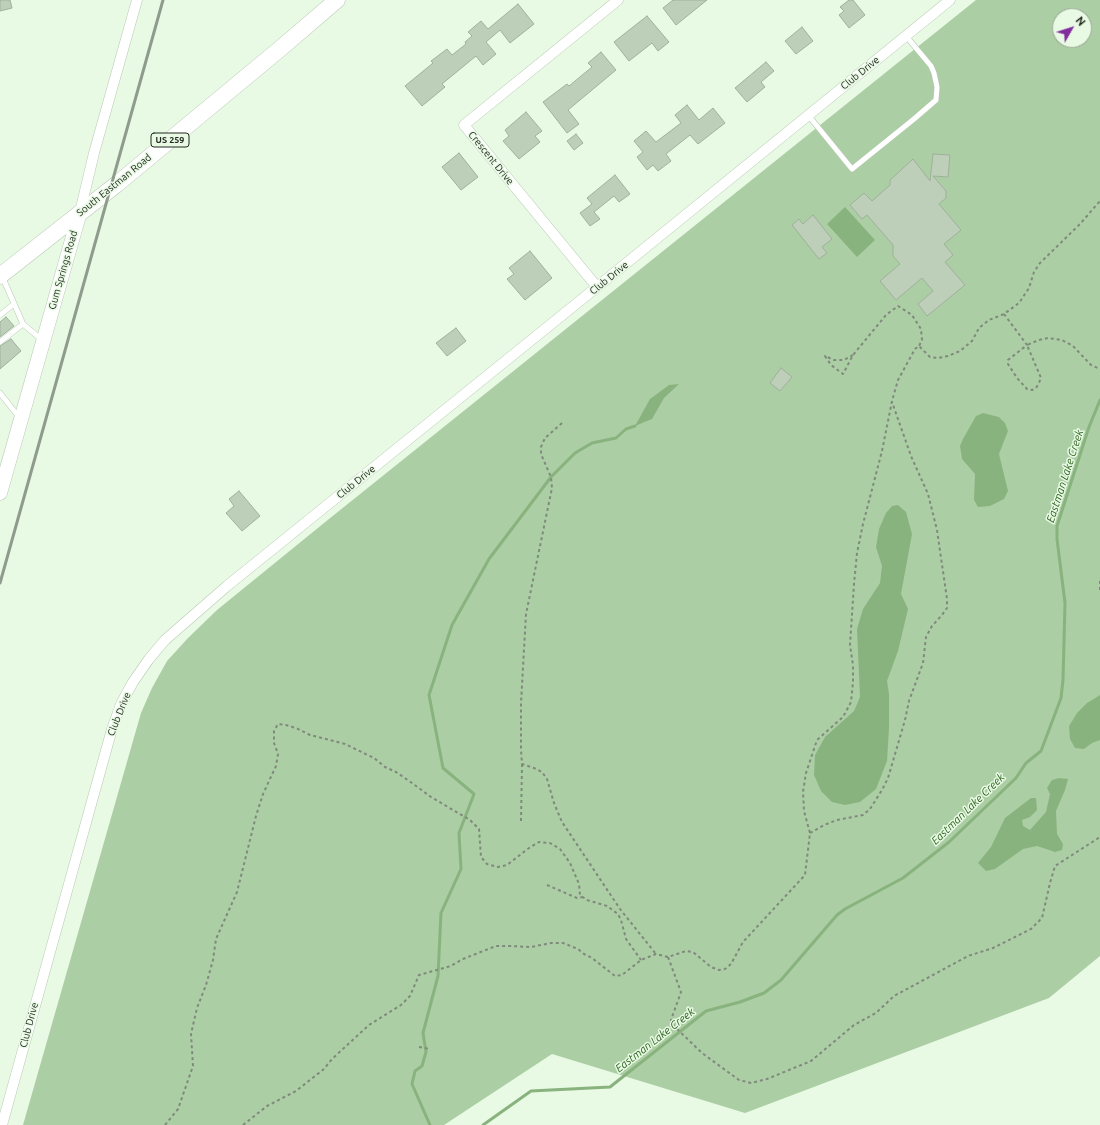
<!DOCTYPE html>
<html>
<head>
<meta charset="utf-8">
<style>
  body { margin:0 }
  #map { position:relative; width:1100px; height:1125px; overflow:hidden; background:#e8f9e4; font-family:Ubuntu,sans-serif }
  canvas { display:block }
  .north { position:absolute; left:1052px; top:8px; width:40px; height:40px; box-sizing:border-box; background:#e8f9e4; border:1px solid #99a696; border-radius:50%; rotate:51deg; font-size:11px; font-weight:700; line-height:16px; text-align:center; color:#232921 }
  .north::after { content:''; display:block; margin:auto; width:14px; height:18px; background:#822e9d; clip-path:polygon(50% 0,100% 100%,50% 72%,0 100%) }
</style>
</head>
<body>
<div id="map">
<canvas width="1100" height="1125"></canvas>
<div class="north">N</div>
</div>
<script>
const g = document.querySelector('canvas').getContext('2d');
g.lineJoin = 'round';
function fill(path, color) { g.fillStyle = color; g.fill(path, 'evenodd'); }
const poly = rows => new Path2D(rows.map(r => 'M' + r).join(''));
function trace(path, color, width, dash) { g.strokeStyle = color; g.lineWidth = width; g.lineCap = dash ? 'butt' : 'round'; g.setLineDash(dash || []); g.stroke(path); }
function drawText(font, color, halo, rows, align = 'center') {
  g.font = font + ' Ubuntu,sans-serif'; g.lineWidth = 3; g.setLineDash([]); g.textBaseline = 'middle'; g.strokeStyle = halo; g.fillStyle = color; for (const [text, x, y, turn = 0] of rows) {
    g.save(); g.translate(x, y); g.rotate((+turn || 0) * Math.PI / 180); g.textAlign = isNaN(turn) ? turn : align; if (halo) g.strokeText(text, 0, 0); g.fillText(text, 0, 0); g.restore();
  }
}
const green = poly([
  [976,0,1100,0,1100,956,1049,998,745,1113,552,1054,444,1125,23,1125,141,713,152,688,167,661,188,638,217,610,324,523],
  [1060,16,1084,16,1084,40,1060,40]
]);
const water = poly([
  [845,207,875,240,857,257,827,224],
  [679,384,664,398,652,419,635,426,650,399,669,385],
  [983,413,999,417,1005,423,1008,431,999,454,1008,491,1004,499,990,506,978,507,974,500,975,474,962,459,960,446,963,439,976,416],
  [898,505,906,512,912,534,901,594,908,609,898,651,887,681,889,694,889,728,887,761,876,789,860,802,845,805,832,802,821,791,814,775,815,755,825,737,854,711,860,697,857,629,863,609,880,583,882,566,876,547,879,529,886,513,892,506],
  [1100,695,1100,740,1092,743,1084,749,1075,748,1070,739,1069,726,1077,713,1087,703],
  [1059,778,1068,779,1065,790,1056,811,1057,834,1063,844,1062,850,1055,852,1037,846,1023,849,995,869,986,871,978,863,991,847,1005,818,1031,798,1036,798,1037,810,1030,817,1022,820,1023,826,1030,830,1046,812,1050,794,1047,788,1052,780]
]);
const stream = poly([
  [430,1125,412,1084,415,1071,422,1066,426,1052,423,1033,438,976,441,913,461,869,459,833,474,794,443,768,429,695,452,625,489,559,551,477,575,453,592,443,616,438,626,429,635,426],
  [483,1125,531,1091,610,1087,706,1011,740,1002,764,993,781,980,837,915,845,909,903,878,949,842,1016,778,1026,763,1041,751,1061,698,1063,680,1065,603,1057,539,1057,526,1089,427,1100,400]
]);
const building = poly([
  [0,0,10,0,12,8,0,11,0,0],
  [673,0,707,0,676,25,663,8,673,0],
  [849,0,853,0,865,15,849,28,839,15,844,11,840,7,849,0],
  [518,4,534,24,510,43,500,30,486,42,496,54,483,65,476,56,442,84,445,87,422,106,405,86,433,63,431,61,447,49,452,55,466,44,465,42,472,36,468,32,481,21,488,29,518,4],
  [647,16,669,42,658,51,652,43,629,61,614,42,647,16],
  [802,27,813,41,796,54,785,41,802,27],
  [601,52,616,70,568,110,579,124,567,133,543,102,567,84,569,86,592,67,588,63,601,52],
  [766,62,774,71,761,82,765,87,747,102,735,88,766,62],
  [687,105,699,120,713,108,725,123,698,144,690,135,666,154,671,161,658,171,653,165,647,170,637,157,643,152,634,141,646,131,656,142,681,123,675,115,687,105],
  [526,112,542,131,535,136,540,142,519,159,503,141,509,136,505,130,526,112],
  [576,134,583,143,574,150,567,141,576,134],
  [459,153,478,177,461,190,442,167,459,153],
  [933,154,950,155,948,177,933,176,946,191,946,198,939,204,961,230,944,244,953,255,945,262,965,285,927,316,918,304,933,291,922,278,896,300,880,281,900,264,893,256,893,245,867,215,862,219,850,205,864,193,872,201,890,185,890,180,913,159,930,181,933,154],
  [615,175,630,194,619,202,614,196,594,212,600,219,590,226,580,213,592,204,587,198,615,175],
  [813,215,832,239,822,247,827,253,819,259,792,225,799,219,803,224,813,215],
  [530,251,552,278,525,300,507,279,514,274,509,268,530,251],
  [6,317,14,326,0,337,0,322,6,317],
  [456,328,466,341,447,356,436,343,456,328],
  [11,339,21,351,0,369,0,346,11,339],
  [781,368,792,377,780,391,770,383,781,368],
  [239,491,260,516,242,531,226,513,234,506,229,499,239,491]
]);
const path = poly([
  [1004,314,1027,345,1008,360,1008,364,1017,378,1027,389,1032,390,1036,388,1039,383,1041,378,1027,345,1039,340,1048,338,1062,340,1073,346,1091,365,1100,369],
  [853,355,844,360,834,360,825,356,831,365,843,374,853,355,886,315,898,306,912,315,921,329,922,340,919,346],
  [562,423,545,438,541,447,541,454,551,477,552,488,526,614,521,703,521,750,522,764,534,768,542,772,547,779,554,803,562,822,620,909,656,954],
  [1100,581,1100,590],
  [521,821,522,764],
  [810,833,824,825,837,820,863,815,870,809,882,790,888,778,905,720,909,701,923,663,926,637,932,626,942,615,947,608,947,599,937,530,928,494,911,456,892,402],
  [547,885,577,898,583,897],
  [668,957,681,992,671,1020,674,1026,702,1053,739,1080,751,1083,767,1079,811,1061,854,1025,876,1013,894,996,968,956,993,948,1031,929,1042,918,1050,883,1055,866,1100,837],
  [419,1047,430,1049],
  [165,1125,178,1109,193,1066,191,1034,197,1008,206,985,213,960,216,939,237,892,256,816,263,794,276,766,278,754,274,743,274,731,278,724,286,725,296,728,310,735,345,744,374,758,385,767,396,772,412,783,431,797,470,820,479,829,481,857,487,864,498,867,507,865,529,848,539,842,550,843,560,849,570,863,579,884,580,895,587,900,607,906,618,914,621,920,626,939,641,960],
  [243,1125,267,1106,296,1091,324,1069,332,1059,369,1025,401,1005,410,996,419,975,451,966,463,959,496,946,509,946,531,947,551,943,563,943,578,949,584,954,592,958,615,976,622,975,641,960,656,954,668,957,686,951,693,952,711,967,719,970,725,969,731,964,743,942,805,875,810,833,804,811,803,792,806,773,817,740,843,717,851,702,853,682,853,665,850,645,854,584,857,553,863,524,882,451,892,401,898,380,915,349,919,346,930,357,938,358,948,356,960,351,972,341,979,328,989,320,1004,314,1019,303,1029,288,1034,272,1040,263,1080,224,1100,201]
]);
const lane = poly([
  [808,115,852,169,914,119,936,100,937,87,934,73,931,66,906,36],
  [0,315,14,304],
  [23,324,42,340],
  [0,342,23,324,2,276],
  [0,393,19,417]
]);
const street = poly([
  [80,212,94,153,137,0],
  [597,287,464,125,618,0],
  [2,1125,112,729,121,704,133,682,149,659,165,640,227,586,597,287,950,0]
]);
const secondary = poly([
  [0,493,80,212]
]);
const primary = poly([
  [0,276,117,184,281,48,337,0]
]);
const rail = poly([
  [0,583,163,0]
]);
const shields = [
  [170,140,38]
];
const shieldNames = [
  ["US 259",170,140]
];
const streetNames = [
  ["Club Drive",860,73,-39],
  ["Crescent Drive",491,158,51],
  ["South Eastman Road",114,185,-39],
  ["Gum Springs Road",63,270,-74],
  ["Club Drive",609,278,-39],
  ["Club Drive",356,482,-39],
  ["Club Drive",119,714,-68],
  ["Club Drive",29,1025,-75]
];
const waterNames = [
  ["Eastman Lake Creek",1065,476,-72],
  ["Eastman Lake Creek",968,809,-44],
  ["Eastman Lake Creek",655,1040,-38]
];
fill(green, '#accea4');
fill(water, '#89b37e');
trace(stream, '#89b37e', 3);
fill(building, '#bdceb9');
trace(building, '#a0b09c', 1);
trace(lane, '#b8c9b4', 6);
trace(street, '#b8c9b4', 11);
trace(secondary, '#b8c9b4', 15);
trace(primary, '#b8c9b4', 17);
trace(path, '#7f8a7c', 2, [3, 3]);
trace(lane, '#fff', 5);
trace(street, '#fff', 10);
trace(secondary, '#fff', 14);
trace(primary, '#fff', 16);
trace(rail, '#8f9b8c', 3);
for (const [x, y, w] of shields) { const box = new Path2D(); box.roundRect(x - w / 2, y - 7, w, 14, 3); g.fillStyle = '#e8f9e4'; g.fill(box); trace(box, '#232921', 1); }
drawText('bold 9px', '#232921', null, shieldNames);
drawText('10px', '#232921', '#e8f9e4', streetNames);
drawText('italic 11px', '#2c631d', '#e8f9e4', waterNames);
</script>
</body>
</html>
